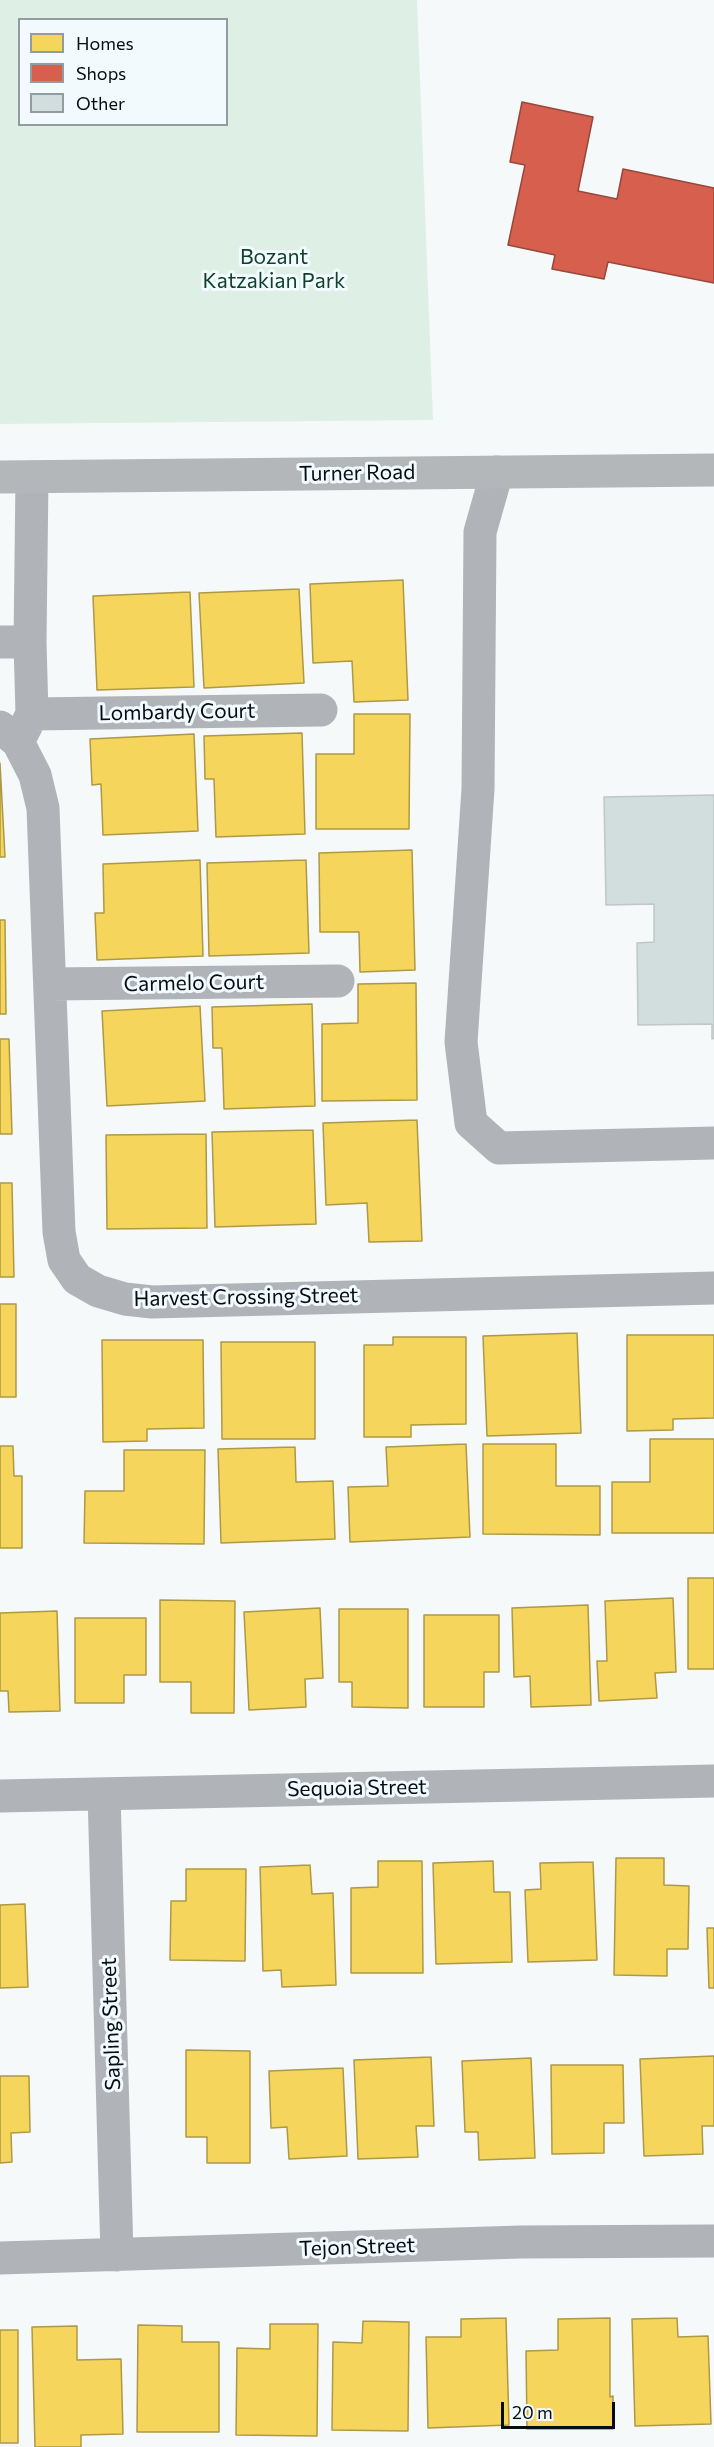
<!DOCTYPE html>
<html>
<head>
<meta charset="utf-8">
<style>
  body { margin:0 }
  #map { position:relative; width:714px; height:2447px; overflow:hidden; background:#f5f9fa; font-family:Commissioner,sans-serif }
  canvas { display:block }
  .legend { position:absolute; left:18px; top:18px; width:210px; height:108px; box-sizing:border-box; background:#f2fafd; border:2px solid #929c9f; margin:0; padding:8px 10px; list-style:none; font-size:18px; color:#030e13 }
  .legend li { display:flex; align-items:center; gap:12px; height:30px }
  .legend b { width:30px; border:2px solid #929c9f }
  .scale { position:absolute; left:501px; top:2402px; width:114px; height:27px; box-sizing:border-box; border:3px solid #030e13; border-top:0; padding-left:8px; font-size:18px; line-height:21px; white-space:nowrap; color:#030e13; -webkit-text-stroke:4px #f2fafd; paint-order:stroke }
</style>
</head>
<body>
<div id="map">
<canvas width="714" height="2447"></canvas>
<ul class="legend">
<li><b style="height:16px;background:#f6d55c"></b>Homes</li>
<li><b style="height:16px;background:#d6604d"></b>Shops</li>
<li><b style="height:16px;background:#d1dedd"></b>Other</li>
</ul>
<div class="scale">20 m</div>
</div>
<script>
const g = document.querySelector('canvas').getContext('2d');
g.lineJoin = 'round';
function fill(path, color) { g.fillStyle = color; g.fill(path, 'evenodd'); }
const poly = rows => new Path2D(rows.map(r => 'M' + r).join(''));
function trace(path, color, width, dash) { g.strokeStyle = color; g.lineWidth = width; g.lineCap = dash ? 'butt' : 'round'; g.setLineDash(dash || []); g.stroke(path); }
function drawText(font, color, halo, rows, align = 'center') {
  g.font = font + ' Commissioner,sans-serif'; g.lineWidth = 6; g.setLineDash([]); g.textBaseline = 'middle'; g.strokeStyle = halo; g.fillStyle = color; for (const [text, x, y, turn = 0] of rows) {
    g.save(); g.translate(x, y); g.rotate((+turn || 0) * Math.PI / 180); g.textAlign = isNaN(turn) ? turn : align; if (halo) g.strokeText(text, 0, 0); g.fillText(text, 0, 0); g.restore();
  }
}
const green = poly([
  [0,0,417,0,433,420,0,424],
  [20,20,226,20,226,124,20,124]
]);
const homes = poly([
  [403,580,408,700,354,702,352,661,313,663,310,584,403,580],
  [299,589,304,683,204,688,199,593,299,589],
  [190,592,194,687,97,690,93,596,190,592],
  [354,714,410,714,409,829,316,829,316,754,354,754,354,714],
  [302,733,305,834,216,837,214,779,205,779,204,736,302,733],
  [194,734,198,831,103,835,101,784,92,785,90,739,194,734],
  [0,763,5,857,0,857,0,763],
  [412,850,415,970,360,972,359,932,320,932,319,853,412,850],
  [200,860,203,956,97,960,95,913,104,913,103,864,200,860],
  [306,860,309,953,209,956,207,863,306,860],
  [0,920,5,920,6,1014,0,1014,0,920],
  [416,983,417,1100,322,1101,322,1024,358,1023,358,984,416,983],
  [312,1004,315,1106,224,1109,222,1048,213,1048,212,1007,312,1004],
  [200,1006,205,1101,107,1106,102,1011,200,1006],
  [0,1039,9,1039,12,1134,0,1134,0,1039],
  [417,1120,422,1241,369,1242,367,1203,326,1205,323,1123,417,1120],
  [313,1130,316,1224,215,1227,212,1132,313,1130],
  [206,1134,207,1228,107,1229,106,1135,206,1134],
  [0,1183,12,1183,14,1277,0,1277,0,1183],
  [0,1304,16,1304,16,1397,0,1397,0,1304],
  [577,1333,581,1433,487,1436,483,1336,577,1333],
  [627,1335,714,1335,714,1418,673,1419,673,1430,627,1431,627,1335],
  [393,1337,466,1337,466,1424,411,1425,411,1437,364,1437,364,1345,393,1345,393,1337],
  [102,1340,203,1340,204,1428,147,1429,147,1441,103,1442,102,1340],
  [221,1342,315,1342,315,1439,222,1439,221,1342],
  [650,1439,714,1439,714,1533,612,1533,612,1482,650,1482,650,1439],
  [466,1444,470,1537,350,1542,348,1487,388,1486,386,1447,466,1444],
  [483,1444,556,1444,556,1486,600,1486,600,1535,483,1534,483,1444],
  [0,1446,13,1446,14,1476,22,1476,22,1548,0,1548,0,1446],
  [295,1447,296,1482,333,1481,335,1539,221,1543,218,1449,295,1447],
  [124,1450,205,1450,204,1544,84,1543,85,1491,124,1491,124,1450],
  [688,1578,714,1578,714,1669,688,1669,688,1578],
  [673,1598,676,1672,655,1673,657,1698,599,1701,597,1661,607,1661,605,1601,673,1598],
  [160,1600,235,1601,234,1713,191,1713,191,1682,160,1682,160,1600],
  [588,1605,591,1705,531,1707,530,1676,514,1677,512,1608,588,1605],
  [320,1608,323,1678,305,1679,306,1707,249,1710,244,1612,320,1608],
  [339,1609,408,1609,408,1708,352,1707,352,1682,339,1682,339,1609],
  [57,1611,60,1711,9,1712,8,1691,0,1691,0,1613,57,1611],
  [424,1615,499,1615,499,1672,484,1672,484,1707,424,1707,424,1615],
  [75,1618,146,1618,146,1675,124,1675,124,1703,75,1703,75,1618],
  [616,1858,664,1858,664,1885,689,1886,688,1949,667,1949,667,1976,614,1975,616,1858],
  [378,1861,422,1861,423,1973,351,1973,351,1888,378,1887,378,1861],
  [493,1861,494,1892,510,1892,512,1962,436,1964,433,1863,493,1861],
  [593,1862,597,1960,528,1962,525,1890,541,1889,540,1863,593,1862],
  [310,1865,312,1894,333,1893,336,1985,282,1987,281,1970,263,1971,260,1867,310,1865],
  [186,1869,246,1869,245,1961,170,1960,171,1901,186,1901,186,1869],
  [25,1904,28,1987,0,1988,0,1905,25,1904],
  [707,1928,714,1928,714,1988,709,1988,707,1928],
  [186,2050,250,2051,250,2163,207,2163,207,2137,186,2137,186,2050],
  [714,2056,714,2126,702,2126,703,2154,644,2156,640,2059,714,2056],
  [431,2057,434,2126,416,2126,418,2157,358,2159,354,2060,431,2057],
  [531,2058,535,2158,479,2160,478,2132,465,2132,462,2061,531,2058],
  [551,2065,623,2065,624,2123,604,2123,604,2153,552,2154,551,2065],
  [343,2068,347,2156,289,2159,287,2127,271,2128,269,2071,343,2068],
  [0,2076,29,2076,30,2132,11,2133,12,2162,0,2163,0,2076],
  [506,2318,509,2425,428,2428,426,2337,461,2337,461,2319,506,2318],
  [610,2318,610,2397,613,2396,613,2429,527,2429,526,2351,558,2350,558,2319,610,2318],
  [677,2318,678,2337,708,2336,711,2424,635,2426,632,2319,677,2318],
  [363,2321,409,2322,408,2431,332,2430,333,2342,362,2343,363,2321],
  [270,2324,318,2324,317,2436,236,2435,237,2348,270,2349,270,2324],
  [138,2325,182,2326,182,2342,219,2342,219,2432,137,2432,138,2325],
  [77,2326,77,2360,121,2359,123,2434,81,2435,81,2447,35,2447,32,2327,77,2326],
  [0,2330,18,2330,18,2443,0,2443,0,2330]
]);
const shops = poly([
  [522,102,593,117,578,191,617,199,623,169,714,188,714,283,608,262,604,279,552,269,555,255,508,245,525,165,510,162,522,102]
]);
const building = poly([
  [714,795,714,1038,712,1039,712,1024,638,1025,637,943,654,942,654,904,606,905,604,797,714,795]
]);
const minor = poly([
  [497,472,480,532,478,789,461,1042,471,1123,499,1148,714,1143],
  [0,642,30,642],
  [32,714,321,710],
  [0,727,18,742,32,714,30,642,32,477],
  [18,742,35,775,43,808,59,1232,64,1260,77,1279,98,1291,125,1299,152,1302,714,1288],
  [50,984,338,981],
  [104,1794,117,2255],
  [0,1796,714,1781],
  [0,2258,521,2242,714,2241]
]);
const major = poly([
  [0,477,714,470]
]);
const parkNames = [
  ["Bozant",274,257],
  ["Katzakian Park",274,281]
];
const streetNames = [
  ["Turner Road",357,473,-1],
  ["Lombardy Court",177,712,-1],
  ["Carmelo Court",194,983,-1],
  ["Harvest Crossing Street",246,1297,-1],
  ["Sequoia Street",357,1788,-1],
  ["Sapling Street",111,2024,-92],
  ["Tejon Street",357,2247,-2]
];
fill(green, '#def0e6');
fill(homes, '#f6d55c');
trace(homes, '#ad9946', 1.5);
fill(shops, '#d6604d');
trace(shops, '#97473c', 1.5);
fill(building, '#d1dedd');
trace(building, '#bec8c7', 1.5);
trace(minor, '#b0b3b8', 33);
trace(major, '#b3b7ba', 33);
drawText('21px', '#0e422a', '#f2fafd', parkNames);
drawText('21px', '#030e13', '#f2fafd', streetNames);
</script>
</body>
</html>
